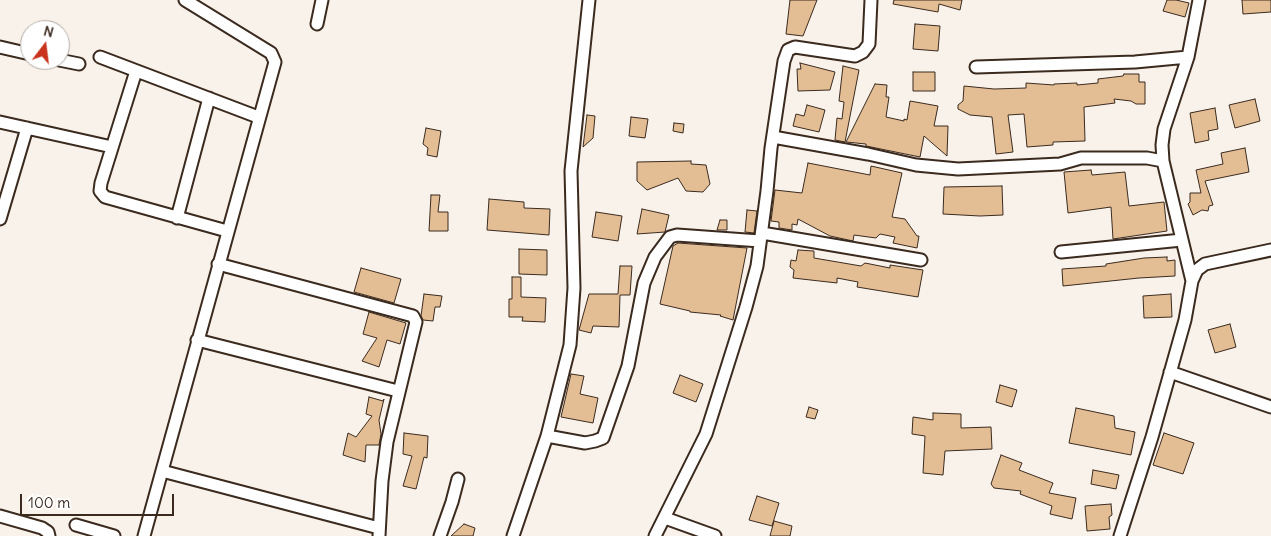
<!DOCTYPE html>
<html>
<head>
<meta charset="utf-8">
<style>
  body { margin:0 }
  #map { position:relative; width:1271px; height:536px; overflow:hidden; background:#f9f2ea; font-family:Delius,sans-serif }
  canvas { display:block }
  .north { position:absolute; left:20px; top:20px; width:50px; height:50px; box-sizing:border-box; background:#fff; border:1px solid #b1aaa5; border-radius:50%; rotate:15deg; font-size:14px; font-weight:700; line-height:20px; text-align:center; color:#3b2a1e }
  .north::after { content:''; display:block; margin:auto; width:18px; height:22px; background:#c8321e; clip-path:polygon(50% 0,100% 100%,50% 72%,0 100%) }
  .scale { position:absolute; left:20px; top:494px; width:154px; height:22px; box-sizing:border-box; border:2px solid #3b2a1e; border-top:0; padding-left:6px; font-size:15px; line-height:18px; white-space:nowrap; color:#3b2a1e; -webkit-text-stroke:4px #fff; paint-order:stroke }
</style>
</head>
<body>
<div id="map">
<canvas width="1271" height="536"></canvas>
<div class="north">N</div>
<div class="scale">100 m</div>
</div>
<script>
const g = document.querySelector('canvas').getContext('2d');
g.lineJoin = 'round';
function fill(path, color) { g.fillStyle = color; g.fill(path, 'evenodd'); }
const poly = rows => new Path2D(rows.map(r => 'M' + r).join(''));
function trace(path, color, width, dash) { g.strokeStyle = color; g.lineWidth = width; g.lineCap = dash ? 'butt' : 'round'; g.setLineDash(dash || []); g.stroke(path); }
const building = poly([
  [790,0,817,0,803,36,786,34,790,0],
  [894,0,962,0,960,10,939,4,938,12,893,4,894,0],
  [1167,0,1176,0,1189,3,1185,17,1163,11,1167,0],
  [1242,0,1271,0,1271,12,1243,14,1242,0],
  [915,24,940,26,938,51,913,49,915,24],
  [800,63,835,72,830,90,798,91,797,69,801,69,800,63],
  [843,66,859,70,845,142,835,140,837,118,842,119,844,102,839,101,843,66],
  [913,72,935,72,935,91,913,91,913,72],
  [1124,74,1139,74,1139,82,1145,82,1145,104,1136,104,1131,101,1114,99,1115,103,1084,107,1085,141,1053,142,1053,145,1027,147,1024,114,1008,115,1013,152,996,154,992,117,970,115,958,109,958,105,963,101,964,86,994,89,1026,88,1026,83,1054,85,1054,84,1077,83,1077,85,1098,83,1098,79,1123,76,1124,74],
  [875,84,887,85,886,97,889,97,886,117,904,121,904,119,907,120,910,101,938,106,934,126,948,126,947,156,924,136,920,157,866,146,866,144,846,142,875,84],
  [1255,99,1260,121,1235,128,1229,105,1255,99],
  [807,105,825,110,819,132,793,126,796,114,804,116,807,105],
  [1215,108,1218,129,1208,131,1209,140,1195,143,1190,113,1215,108],
  [587,115,595,116,593,138,583,147,587,115],
  [631,117,648,119,645,138,629,136,631,117],
  [674,123,684,124,683,133,673,131,674,123],
  [426,128,441,131,437,157,427,155,428,148,423,144,426,128],
  [1245,148,1249,172,1205,181,1213,205,1209,206,1208,211,1202,210,1193,215,1188,204,1190,202,1190,193,1201,193,1196,170,1223,164,1221,153,1245,148],
  [691,161,691,164,706,165,710,184,703,192,686,191,678,178,647,190,637,181,637,162,691,161],
  [808,163,870,175,871,166,902,173,892,217,905,219,917,236,919,236,917,248,893,243,895,237,880,234,876,238,854,235,853,241,830,236,798,219,797,225,792,224,792,230,779,228,779,222,771,221,775,190,802,193,808,163],
  [1091,170,1092,175,1125,172,1129,206,1164,202,1167,231,1113,239,1111,207,1068,213,1064,172,1091,170],
  [1002,186,1003,215,980,216,943,214,944,187,1002,186],
  [431,195,440,195,438,212,448,212,448,231,429,231,431,195],
  [489,199,524,202,524,208,550,209,549,235,487,230,489,199],
  [642,209,669,215,665,232,637,234,642,209],
  [747,210,757,211,754,233,745,232,747,210],
  [596,212,622,216,618,241,592,237,596,212],
  [720,220,727,220,727,230,717,230,720,220],
  [678,243,747,248,733,320,720,316,721,315,690,312,690,311,660,304,673,246,678,243],
  [519,249,547,250,547,275,519,274,519,249],
  [798,250,814,251,814,258,861,266,865,263,890,268,890,265,923,270,918,297,857,287,858,282,837,278,837,283,793,278,794,270,790,267,791,260,796,261,798,250],
  [1167,257,1167,261,1175,260,1175,276,1139,278,1063,286,1062,269,1106,266,1106,264,1144,258,1167,257],
  [620,266,632,266,630,295,620,295,619,327,593,326,591,333,579,330,589,294,618,294,620,266],
  [361,268,401,279,394,303,354,292,361,268],
  [512,277,521,277,521,297,546,298,545,322,522,321,523,317,509,317,509,299,512,299,512,277],
  [424,294,442,296,440,307,435,307,433,321,423,320,421,316,424,294],
  [1171,294,1172,317,1144,318,1143,296,1171,294],
  [369,312,406,323,400,344,387,340,379,367,362,361,377,338,363,334,369,312],
  [1230,324,1236,347,1215,353,1208,330,1230,324],
  [571,374,584,376,580,394,598,398,593,423,561,417,571,374],
  [680,375,703,384,696,402,673,393,680,375],
  [1000,385,1017,390,1012,407,996,402,1000,385],
  [369,397,383,401,384,399,379,420,381,434,379,445,366,445,365,462,343,455,348,433,356,437,372,416,366,414,369,397],
  [809,407,818,410,815,419,806,417,809,407],
  [1076,408,1114,416,1115,428,1135,432,1131,455,1069,443,1076,408],
  [933,413,961,414,961,428,991,427,992,449,945,451,943,475,923,473,925,436,912,434,913,417,933,420,933,413],
  [404,433,428,436,427,458,424,457,416,489,403,486,412,456,403,454,404,433],
  [1164,433,1194,443,1183,474,1153,465,1164,433],
  [1001,455,1022,463,1019,470,1053,483,1049,493,1076,498,1072,519,1050,514,1052,506,1020,494,1021,491,994,488,991,484,1001,455],
  [1093,470,1119,475,1116,489,1091,484,1093,470],
  [757,496,779,503,772,526,749,520,757,496],
  [1111,504,1112,515,1109,517,1110,529,1087,531,1085,506,1111,504],
  [774,521,792,526,790,536,770,536,774,521],
  [464,524,475,528,473,536,451,536,464,524]
]);
const street = poly([
  [317,24,322,0],
  [0,47,30,54],
  [100,57,258,117],
  [59,60,79,64],
  [976,67,1135,62,1188,57],
  [136,71,101,183,100,191,105,197,227,231],
  [0,122,112,147],
  [773,137,868,154,916,165,958,169,1060,164,1081,158,1147,158,1163,161],
  [177,218,209,98],
  [0,219,27,128],
  [762,233,921,260],
  [1061,252,1182,240],
  [218,264,413,316,416,322,387,442,382,481,379,536],
  [1192,281,1163,161,1162,145,1164,129,1188,57,1199,0],
  [197,340,398,391],
  [1170,372,1271,407],
  [547,436,585,443,595,441,603,438,628,366,644,283,655,257,670,237,677,235,760,241],
  [162,471,379,528],
  [0,516,42,528,48,532,49,536],
  [665,518,715,536],
  [76,525,114,536],
  [144,536,275,62,271,53,185,0],
  [440,536,452,502,458,479],
  [513,536,547,436,570,345,574,288,571,171,589,0],
  [655,536,706,434,746,307,757,266,767,191,771,148,784,61,788,50,795,47,855,56,863,52,869,44,871,0],
  [1120,536,1152,437,1185,320,1192,281,1197,270,1205,264,1271,250]
]);
fill(building, '#e3bd94');
trace(building, '#3b2a1e', 1);
trace(street, '#3b2a1e', 15);
trace(street, '#fff', 11);
</script>
</body>
</html>
